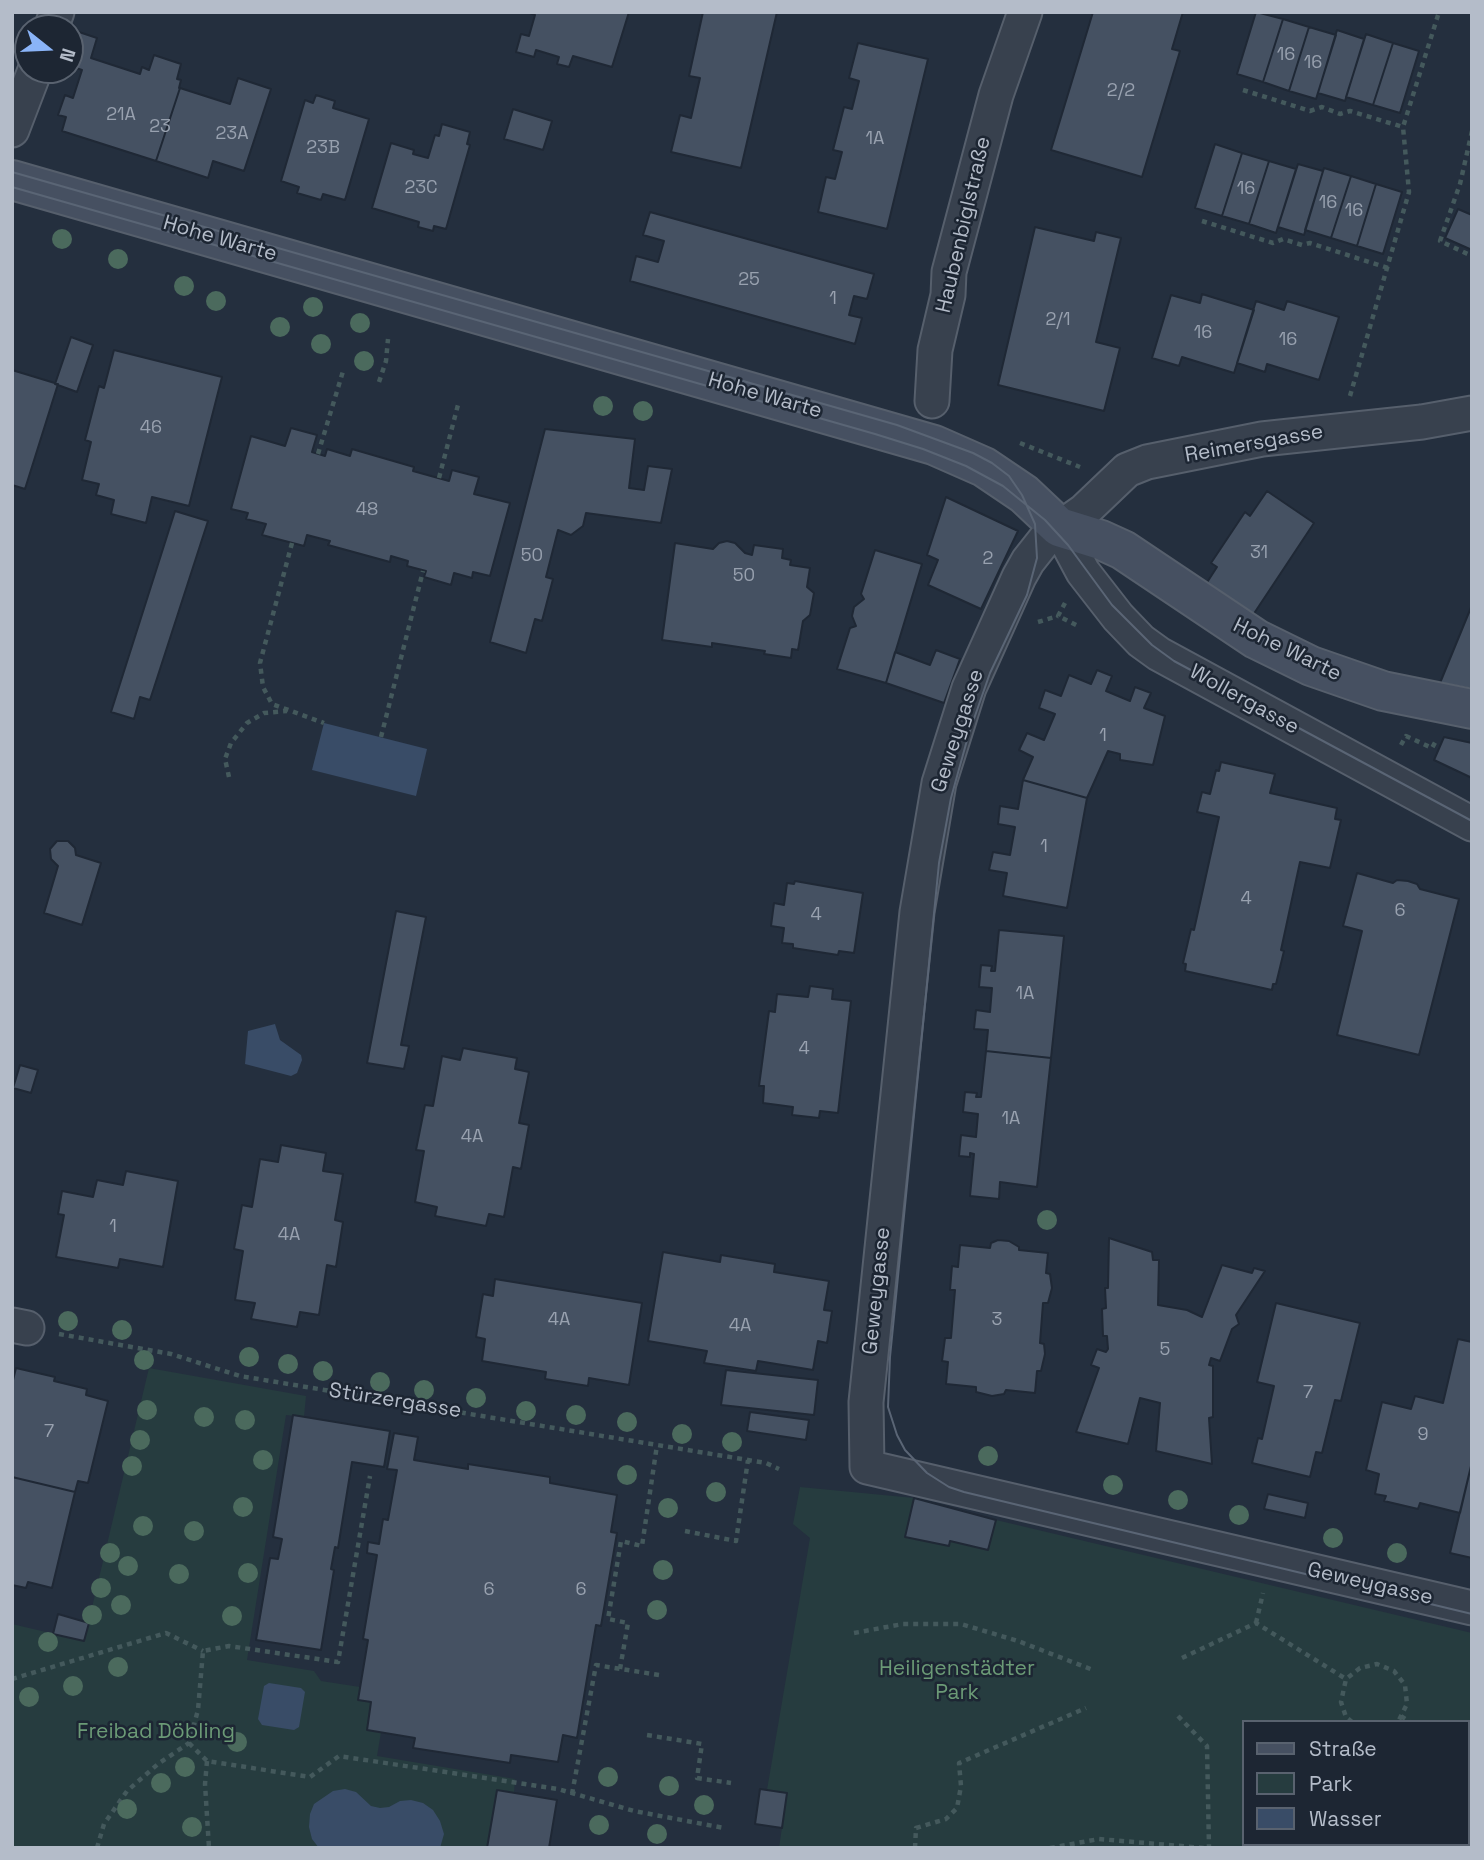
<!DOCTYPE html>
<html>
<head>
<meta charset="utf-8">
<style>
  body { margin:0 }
  #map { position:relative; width:1484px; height:1860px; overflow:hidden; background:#242f3e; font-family:"Space Grotesk",sans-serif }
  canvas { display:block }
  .frame { position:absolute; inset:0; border:14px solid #b4bcc9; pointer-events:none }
  .legend { position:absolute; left:1242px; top:1720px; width:228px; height:126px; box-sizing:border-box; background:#1d2633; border:2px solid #59626f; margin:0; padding:9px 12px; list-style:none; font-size:21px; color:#b4bcc9 }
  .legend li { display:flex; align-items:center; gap:14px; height:35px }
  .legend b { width:35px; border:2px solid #59626f }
  .north { position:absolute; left:14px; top:14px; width:70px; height:70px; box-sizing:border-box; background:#1d2633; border:2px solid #59626f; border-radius:50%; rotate:108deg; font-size:19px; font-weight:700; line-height:28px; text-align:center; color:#b4bcc9 }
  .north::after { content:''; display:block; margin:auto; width:24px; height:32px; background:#8ab4f8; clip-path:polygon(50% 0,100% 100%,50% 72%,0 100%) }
</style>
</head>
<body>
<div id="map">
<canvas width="1484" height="1860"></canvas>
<div class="frame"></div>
<ul class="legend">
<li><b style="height:9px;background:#465061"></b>Straße</li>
<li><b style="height:19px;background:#263c3f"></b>Park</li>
<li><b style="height:19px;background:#394c67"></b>Wasser</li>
</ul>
<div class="north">N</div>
</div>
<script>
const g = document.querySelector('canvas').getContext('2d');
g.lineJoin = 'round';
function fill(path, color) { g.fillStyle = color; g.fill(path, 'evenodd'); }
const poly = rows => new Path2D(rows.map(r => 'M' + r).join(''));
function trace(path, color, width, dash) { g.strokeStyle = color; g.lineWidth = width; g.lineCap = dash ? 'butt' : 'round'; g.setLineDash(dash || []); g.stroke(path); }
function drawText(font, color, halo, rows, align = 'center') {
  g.font = font + ' "Space Grotesk",sans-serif'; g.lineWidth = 5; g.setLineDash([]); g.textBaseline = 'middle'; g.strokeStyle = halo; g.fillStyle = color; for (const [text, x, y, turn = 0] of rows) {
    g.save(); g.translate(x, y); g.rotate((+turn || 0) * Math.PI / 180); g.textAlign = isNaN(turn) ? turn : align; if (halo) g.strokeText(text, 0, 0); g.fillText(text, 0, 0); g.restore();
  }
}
const green = poly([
  [149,1368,306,1396,304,1417,286,1415,247,1660,314,1671,321,1681,360,1687,358,1700,371,1702,367,1730,381,1732,377,1756,515,1779,514,1793,557,1800,549,1848,12,1848,12,1624,84,1641],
  [800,1487,914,1498,996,1520,1472,1633,1472,1848,779,1848,787,1793,767,1790,810,1538,793,1524],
  [1244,1722,1468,1722,1468,1844,1244,1844]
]);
const water = poly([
  [324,723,427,749,416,796,312,770],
  [275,1024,280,1040,301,1055,302,1060,297,1073,291,1076,245,1064,248,1031],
  [269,1683,301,1688,305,1692,299,1727,294,1730,262,1725,258,1719,264,1686],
  [345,1789,356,1792,371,1806,380,1808,389,1807,400,1801,411,1800,423,1803,433,1810,440,1821,444,1834,440,1848,319,1848,312,1839,309,1827,310,1814,314,1804,333,1791]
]);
const building = poly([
  [629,12,612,67,573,56,569,67,557,64,559,57,536,50,534,57,516,52,521,34,529,36,535,15,527,12,629,12],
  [703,12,777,12,741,168,671,152,680,115,691,118,700,78,689,76,703,12],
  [1093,12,1183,12,1172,49,1180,51,1142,177,1051,150,1093,12],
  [1256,12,1283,19,1263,82,1237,74,1256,12],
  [1283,19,1309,27,1289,91,1263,82,1283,19],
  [1309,27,1336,35,1316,99,1289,91,1309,27],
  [70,29,97,38,91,58,140,74,142,67,149,70,154,55,181,64,177,79,181,80,179,88,180,88,156,161,62,131,66,117,58,115,65,95,73,98,82,70,70,66,70,29],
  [1337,30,1364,39,1345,101,1318,93,1337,30],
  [1366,34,1393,43,1373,105,1346,97,1366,34],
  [858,43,928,59,887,229,818,212,826,177,835,179,842,152,833,150,844,107,852,109,859,81,849,78,858,43],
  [1393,43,1419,51,1400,113,1373,105,1393,43],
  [238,78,271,89,244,171,213,161,208,178,156,161,180,88,230,104,238,78],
  [316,95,335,101,333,108,369,119,345,200,323,194,321,200,297,193,299,187,281,181,305,100,313,103,316,95],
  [513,109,552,121,543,150,504,139,513,109],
  [442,124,470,132,467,144,470,145,446,229,434,226,433,231,418,227,419,222,372,208,391,143,414,150,413,154,428,158,435,135,439,136,442,124],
  [1215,144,1242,153,1222,216,1195,208,1215,144],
  [1242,153,1269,161,1249,224,1222,216,1242,153],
  [1269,161,1296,169,1276,233,1249,224,1269,161],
  [1298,164,1323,171,1304,235,1278,227,1298,164],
  [1324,168,1351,176,1331,238,1305,230,1324,168],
  [1351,176,1376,184,1357,246,1331,238,1351,176],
  [1376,184,1402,192,1383,254,1357,246,1376,184],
  [1458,209,1472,215,1472,250,1445,238,1458,209],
  [650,212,874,274,867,299,854,296,849,315,862,318,855,344,630,281,636,256,658,262,664,241,643,235,650,212],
  [1035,227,1094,241,1096,232,1121,238,1096,342,1120,348,1104,411,998,385,1035,227],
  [1202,294,1254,310,1234,373,1182,357,1179,366,1152,358,1171,295,1200,303,1202,294],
  [1256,301,1284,310,1287,301,1339,317,1319,380,1267,364,1265,372,1237,363,1256,301],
  [71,337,93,345,77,392,55,384,71,337],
  [114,350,222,377,189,506,152,497,146,523,111,514,114,500,96,495,99,484,82,480,91,442,85,440,99,386,104,388,114,350],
  [12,370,58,384,25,489,12,485,12,370],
  [291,428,317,435,312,452,325,456,327,449,350,456,352,449,414,467,413,471,449,481,452,470,479,477,474,494,510,503,490,576,473,572,472,578,454,573,451,585,424,577,426,571,407,566,408,561,391,556,390,562,328,545,330,541,307,535,304,546,262,535,266,524,246,519,248,513,231,509,251,436,285,446,291,428],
  [545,429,635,439,629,488,644,490,648,466,672,469,661,523,586,513,583,526,571,535,558,530,546,577,553,579,542,621,535,619,526,653,490,642,545,429],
  [1267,491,1314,523,1253,615,1206,584,1217,567,1211,563,1245,512,1250,516,1267,491],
  [946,497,1018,531,981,609,928,585,938,560,927,555,946,497],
  [175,511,208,521,150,700,140,697,134,719,111,712,175,511],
  [727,541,735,543,745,553,752,555,754,545,783,549,782,558,791,560,790,565,810,568,807,587,814,593,810,615,803,621,798,650,792,649,791,658,764,654,765,651,712,643,712,647,662,640,675,543,713,549,719,543,727,541],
  [875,550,922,564,886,683,837,669,850,628,856,626,852,616,854,607,864,599,861,594,875,550],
  [1472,605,1472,689,1440,683,1472,605],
  [936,650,960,659,944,703,886,683,895,652,930,665,936,650],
  [1097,670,1112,676,1106,691,1130,701,1135,687,1151,693,1144,708,1165,716,1153,765,1120,760,1120,754,1108,751,1087,798,1023,780,1033,757,1019,750,1027,733,1044,740,1055,714,1039,708,1045,690,1061,696,1069,675,1091,684,1097,670],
  [1444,737,1472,743,1472,778,1434,760,1444,737],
  [1221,762,1275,774,1270,793,1337,808,1335,819,1341,820,1330,868,1300,862,1281,950,1284,951,1276,984,1273,984,1272,990,1185,971,1186,964,1183,963,1191,929,1194,930,1219,817,1197,812,1202,792,1210,794,1216,770,1219,771,1221,762],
  [1023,780,1087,798,1067,908,1003,896,1007,873,989,870,993,852,1010,855,1015,827,998,824,1000,806,1018,809,1023,780],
  [57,841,68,841,75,848,76,855,101,863,82,925,44,913,58,866,51,859,50,849,57,841],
  [1357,873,1393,883,1397,880,1408,881,1417,884,1420,889,1459,899,1419,1055,1337,1035,1362,931,1343,926,1357,873],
  [795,881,863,893,854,953,839,951,838,955,793,948,793,944,782,943,784,928,771,926,774,903,784,905,787,883,794,884,795,881],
  [396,911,426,917,401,1045,409,1046,404,1069,367,1063,396,911],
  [999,930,1064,936,1051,1058,986,1051,988,1030,974,1029,976,1010,990,1012,992,988,979,987,981,965,992,966,991,971,995,971,999,930],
  [810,986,833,989,832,999,851,1001,838,1113,820,1111,819,1118,792,1115,793,1107,763,1103,764,1086,759,1086,769,1011,775,1012,777,994,808,997,810,986],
  [463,1048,517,1058,515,1069,529,1072,519,1123,529,1125,521,1169,513,1167,504,1217,489,1214,486,1226,435,1216,437,1207,415,1202,424,1151,416,1150,425,1105,433,1106,442,1056,460,1060,463,1048],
  [986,1051,1051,1058,1037,1187,1000,1182,999,1199,970,1196,974,1154,970,1153,970,1157,959,1156,961,1135,976,1137,978,1114,963,1112,965,1092,977,1093,976,1097,981,1097,986,1051],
  [20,1065,38,1070,31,1093,13,1088,20,1065],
  [281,1145,326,1153,323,1171,343,1174,335,1220,343,1222,336,1267,327,1265,319,1315,300,1312,297,1327,251,1319,255,1303,235,1300,243,1251,234,1249,242,1205,252,1207,260,1159,278,1162,281,1145],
  [126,1171,178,1181,163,1267,120,1259,118,1268,56,1257,64,1215,58,1214,62,1191,93,1197,97,1180,123,1185,126,1171],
  [1109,1238,1152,1252,1153,1260,1159,1260,1158,1305,1187,1310,1202,1317,1222,1265,1252,1273,1254,1268,1265,1271,1236,1315,1239,1324,1232,1329,1220,1361,1211,1358,1209,1365,1213,1366,1213,1417,1209,1418,1212,1464,1156,1451,1160,1403,1140,1398,1128,1444,1076,1432,1099,1368,1091,1365,1097,1349,1106,1352,1108,1349,1107,1336,1103,1336,1102,1309,1106,1308,1105,1288,1108,1288,1109,1238],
  [998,1240,1009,1241,1019,1247,1019,1250,1048,1253,1046,1273,1050,1274,1052,1288,1048,1303,1043,1303,1040,1343,1044,1344,1045,1354,1041,1371,1037,1371,1035,1393,1006,1390,1004,1394,992,1396,976,1392,976,1387,946,1384,948,1362,942,1361,945,1338,951,1338,955,1290,950,1290,952,1266,958,1267,960,1245,990,1248,991,1243,998,1240],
  [663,1252,720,1262,721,1255,775,1264,774,1272,829,1281,824,1310,832,1311,827,1343,818,1341,813,1370,758,1361,756,1371,704,1363,707,1351,648,1341,663,1252],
  [495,1279,642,1303,629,1385,589,1378,588,1386,545,1379,546,1372,482,1361,485,1339,476,1337,483,1294,493,1296,495,1279],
  [1276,1303,1360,1323,1341,1401,1335,1400,1322,1453,1316,1452,1310,1477,1252,1463,1258,1438,1262,1439,1274,1386,1257,1382,1276,1303],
  [1458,1339,1472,1342,1472,1462,1460,1513,1420,1503,1418,1509,1384,1501,1386,1496,1375,1494,1379,1474,1366,1470,1382,1402,1411,1409,1415,1396,1443,1403,1458,1339],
  [16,1368,55,1377,54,1381,87,1389,86,1395,108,1401,88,1483,78,1481,75,1492,12,1477,12,1384,16,1368],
  [726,1370,818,1380,814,1415,721,1405,726,1370],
  [750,1412,809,1420,806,1440,747,1431,750,1412],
  [293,1415,390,1431,384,1467,352,1462,338,1548,335,1547,331,1569,334,1570,321,1650,256,1640,270,1558,278,1559,282,1539,273,1537,293,1415],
  [394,1433,418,1437,414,1460,468,1469,468,1464,550,1477,550,1483,617,1495,611,1532,617,1533,601,1626,596,1625,577,1738,563,1735,558,1762,511,1755,510,1763,413,1748,415,1738,367,1730,371,1702,358,1700,368,1640,363,1639,377,1555,367,1553,368,1542,379,1544,383,1519,388,1520,397,1470,387,1469,394,1433],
  [1472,1462,1472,1558,1450,1553,1472,1462],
  [12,1477,75,1492,52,1588,28,1582,26,1588,12,1585,12,1477],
  [1268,1494,1308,1503,1305,1518,1264,1509,1268,1494],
  [914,1498,996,1520,988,1550,950,1541,949,1546,905,1537,914,1498],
  [58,1614,89,1623,84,1641,53,1634,58,1614],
  [760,1789,787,1793,782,1828,755,1824,760,1789],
  [497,1790,557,1800,549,1848,487,1848,497,1790]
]);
const path = poly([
  [1243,90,1310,111,1322,107,1340,114,1350,111,1403,127],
  [1472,131,1460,184,1440,241,1472,256],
  [1202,221,1273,243,1283,239,1302,245,1310,243,1388,268],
  [379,382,386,361,388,339],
  [1350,396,1409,192,1403,127,1439,12],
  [1020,443,1080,467],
  [318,454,344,368],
  [439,478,459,401],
  [292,543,260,663,263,687,272,704,324,723],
  [1065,603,1058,616,1080,627],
  [1038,622,1058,616],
  [381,737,423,571],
  [1401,745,1406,736,1432,748,1437,739],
  [229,777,225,759,231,743,247,723,264,713,287,711],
  [59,1334,171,1354,240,1376,748,1460,766,1463,779,1469],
  [685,1531,736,1541,748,1460],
  [1256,1623,1263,1593],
  [854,1633,903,1624,961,1624,1018,1641,1093,1670],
  [1182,1658,1256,1623,1346,1679],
  [620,1669,628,1623,608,1619,621,1541,642,1546,657,1445],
  [12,1679,166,1633,203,1651],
  [1178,1716,1207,1746,1209,1848],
  [1401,1716,1410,1722],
  [1352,1722,1346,1717,1341,1702,1346,1679,1360,1668,1377,1664,1394,1671,1405,1685,1407,1704,1398,1722],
  [1468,1729,1472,1727],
  [647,1735,702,1744,697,1778,731,1783],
  [189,1743,207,1761,310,1777,339,1756,558,1789,634,1811,724,1828],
  [207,1761,205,1784,209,1848],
  [572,1794,596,1665,659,1675],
  [1437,1844,1439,1848],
  [97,1848,104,1824,127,1791,158,1764,189,1743,198,1710,203,1651,229,1646,338,1662,370,1476],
  [915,1848,916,1828,946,1819,957,1808,961,1786,959,1763,1086,1708],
  [1050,1848,1099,1839,1204,1848]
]);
const street = poly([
  [51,28,57,12],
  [12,130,35,70],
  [932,401,935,350,948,295,949,272,996,95,1025,12],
  [1472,413,1422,422,1262,439,1147,462,1127,470,1084,511,1047,537,1028,561,1019,577,969,688,939,783,917,912,866,1402,867,1467,1472,1608],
  [1059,527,1083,572,1118,617,1141,641,1159,654,1472,824],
  [12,1325,27,1328]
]);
const secondary = poly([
  [12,180,934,445,984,467,1024,494,1059,527,1101,540,1123,550,1256,639,1311,666,1383,691,1472,709]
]);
const tram = poly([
  [12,172,897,425,973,453,992,463,1009,476,1022,495,1035,524,1037,558,1027,595,990,673,969,733,951,798,939,863,890,1357,888,1407,897,1435,905,1450,927,1473,949,1487,964,1492,1472,1614],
  [12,187,875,434,923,449,966,466,1003,486,1045,520,1068,545,1112,605,1152,645,1174,661,1472,821]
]);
const trees = [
  [62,239],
  [118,259],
  [184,286],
  [216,301],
  [313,307],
  [360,323],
  [280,327],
  [321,344],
  [364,361],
  [603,406],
  [643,411],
  [1047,1220],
  [68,1321],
  [122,1330],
  [249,1357],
  [144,1360],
  [288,1364],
  [323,1371],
  [380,1382],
  [424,1390],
  [476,1398],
  [147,1410],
  [526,1411],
  [576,1415],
  [204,1417],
  [245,1420],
  [627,1422],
  [682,1434],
  [140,1440],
  [732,1442],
  [988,1456],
  [263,1460],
  [132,1466],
  [627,1475],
  [1113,1485],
  [716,1492],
  [1178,1500],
  [243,1507],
  [668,1508],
  [1239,1515],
  [143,1526],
  [194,1531],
  [1333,1538],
  [110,1553],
  [1397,1553],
  [128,1566],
  [663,1570],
  [248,1573],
  [179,1574],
  [101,1588],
  [121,1605],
  [657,1610],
  [92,1615],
  [232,1616],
  [48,1642],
  [118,1667],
  [73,1686],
  [29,1697],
  [237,1742],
  [185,1767],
  [608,1777],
  [161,1783],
  [669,1786],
  [704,1805],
  [127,1809],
  [599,1825],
  [192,1827],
  [657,1834]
];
const numberNames = [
  ["16",1286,55],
  ["16",1313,63],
  ["2/2",1121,91],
  ["21A",121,115],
  ["23",160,127],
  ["23A",232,134],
  ["1A",875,139],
  ["23B",323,148],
  ["23C",421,188],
  ["16",1246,189],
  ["16",1328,203],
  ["16",1354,211],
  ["25",749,280],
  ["1",833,299],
  ["2/1",1058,320],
  ["16",1203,333],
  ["16",1288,340],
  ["46",151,428],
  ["48",367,510],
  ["31",1259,553],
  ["50",532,556],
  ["2",988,559],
  ["50",744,576],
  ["1",1103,736],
  ["1",1044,847],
  ["4",1246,899],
  ["6",1400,911],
  ["4",816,915],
  ["1A",1025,994],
  ["4",804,1049],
  ["1A",1011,1119],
  ["4A",472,1137],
  ["1",113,1227],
  ["4A",289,1235],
  ["4A",559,1320],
  ["3",997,1320],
  ["4A",740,1326],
  ["5",1165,1350],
  ["7",1308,1393],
  ["7",49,1432],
  ["9",1423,1435],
  ["6",489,1590],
  ["6",581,1590]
];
const streetNames = [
  ["Haubenbiglstraße",964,225,-77],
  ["Hohe Warte",220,239,16],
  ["Hohe Warte",765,396,16],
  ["Reimersgasse",1254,444,-10],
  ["Hohe Warte",1287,650,26],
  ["Wollergasse",1244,700,29],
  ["Geweygasse",958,731,-72],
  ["Geweygasse",877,1291,-84],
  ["Stürzergasse",395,1401,9],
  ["Geweygasse",1370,1584,13]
];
const parkNames = [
  ["Heiligenstädter",957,1669],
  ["Park",957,1693],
  ["Freibad Döbling",156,1732]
];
fill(green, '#263c3f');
fill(water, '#394c67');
fill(building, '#455162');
trace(building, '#1f2835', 2);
trace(street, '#565f6c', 37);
trace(secondary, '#565f6c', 42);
trace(path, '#44595c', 4.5, [5, 5]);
trace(street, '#38414e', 33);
trace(secondary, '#465061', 38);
trace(tram, '#5a6575', 2);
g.fillStyle = '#4b6a5d';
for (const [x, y] of trees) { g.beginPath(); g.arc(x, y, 10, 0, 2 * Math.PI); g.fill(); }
drawText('18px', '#98a1af', null, numberNames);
drawText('21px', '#b4bcc9', '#1d2633', streetNames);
drawText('21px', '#6b9a76', '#1d2633', parkNames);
</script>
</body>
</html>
